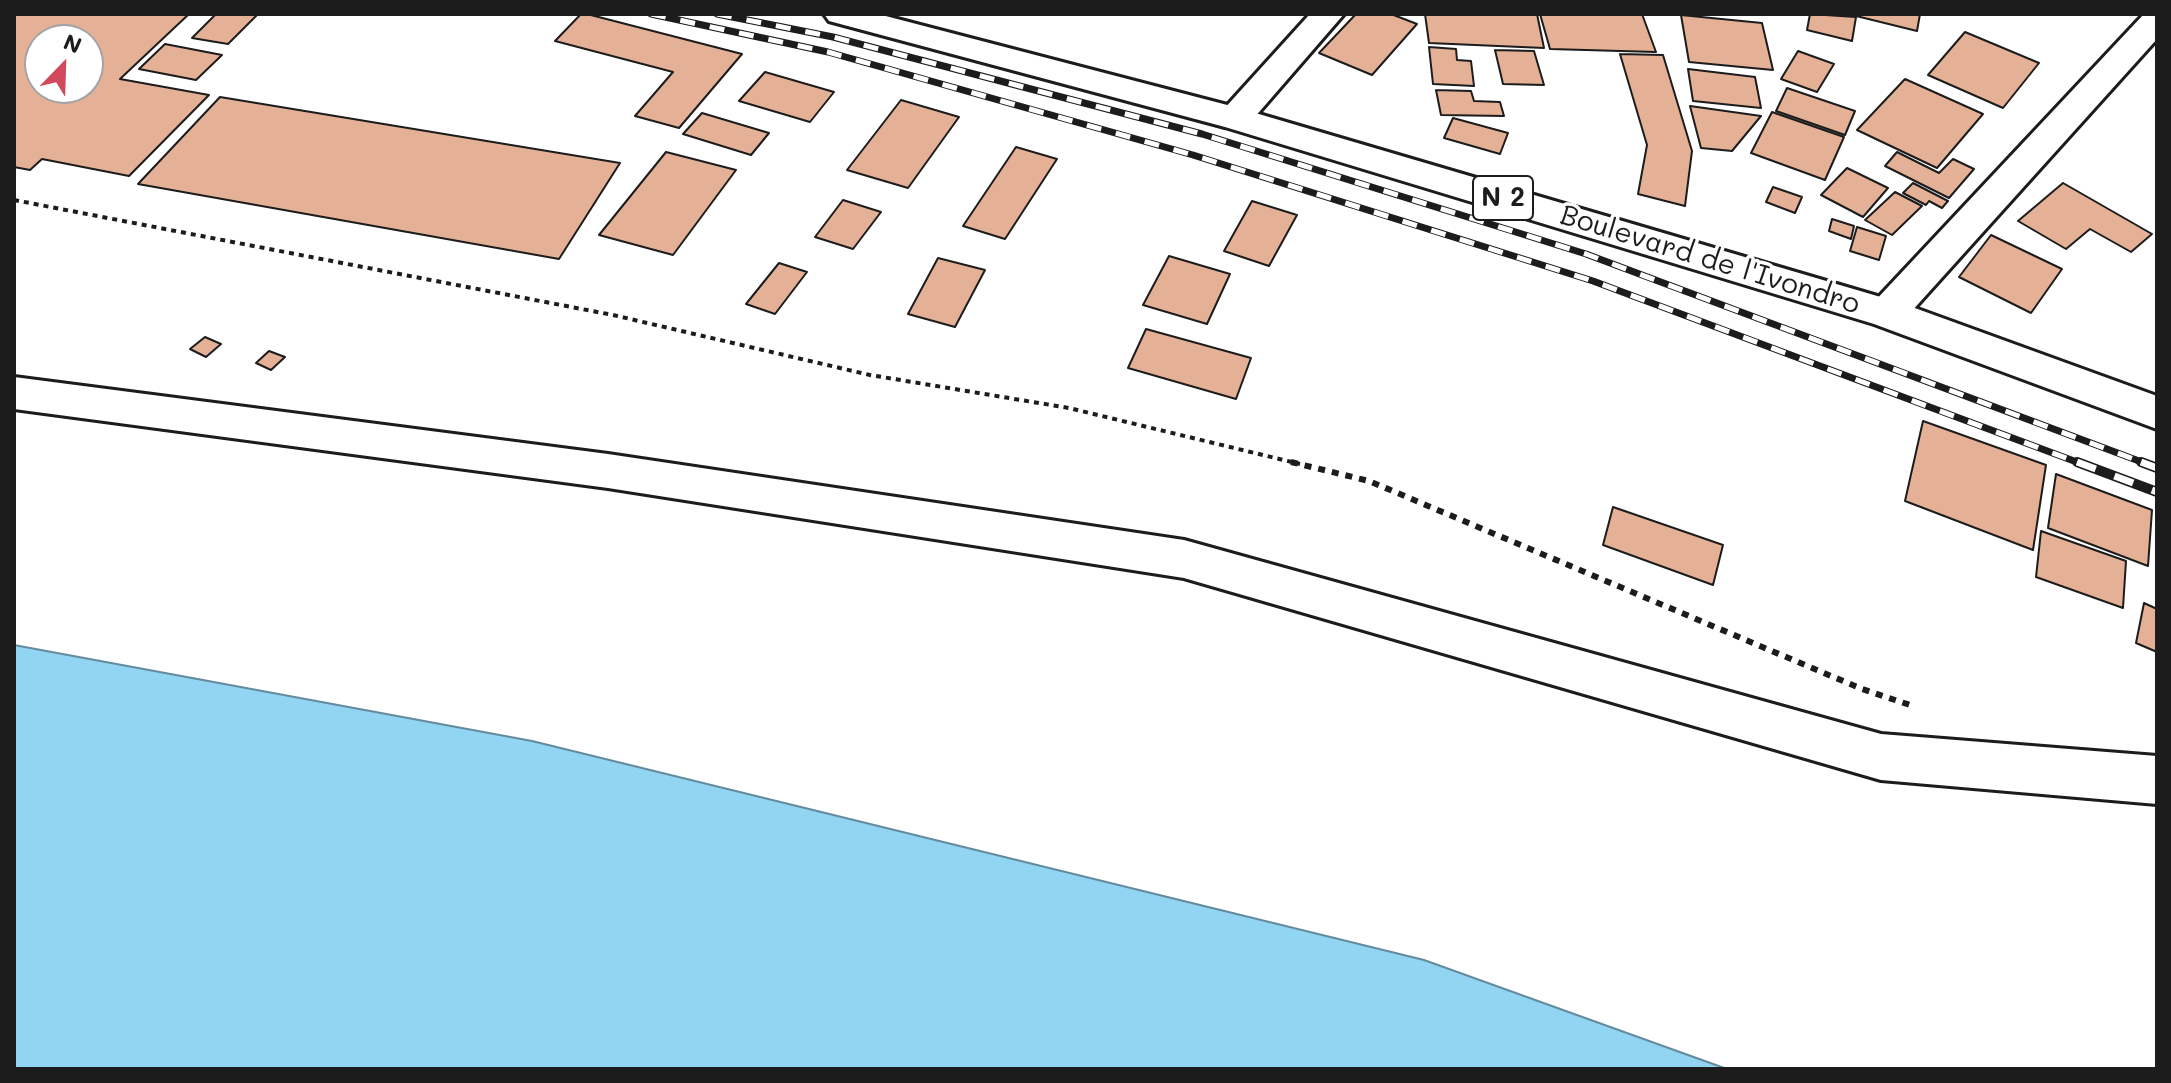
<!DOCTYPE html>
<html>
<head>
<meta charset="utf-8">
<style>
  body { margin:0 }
  #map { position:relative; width:2171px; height:1083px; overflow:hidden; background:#fff; font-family:Mali,sans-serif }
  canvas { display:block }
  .frame { position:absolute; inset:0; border:16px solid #1c1c1c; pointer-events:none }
  .north { position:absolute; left:24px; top:24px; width:80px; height:80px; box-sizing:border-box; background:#fff; border:2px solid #a4a4a4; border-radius:50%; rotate:23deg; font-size:22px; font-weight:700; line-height:32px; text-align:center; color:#1c1c1c }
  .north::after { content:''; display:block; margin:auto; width:28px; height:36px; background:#d1495b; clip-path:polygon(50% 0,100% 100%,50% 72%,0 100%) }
</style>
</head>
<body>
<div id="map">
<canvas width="2171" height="1083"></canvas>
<div class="frame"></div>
<div class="north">N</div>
</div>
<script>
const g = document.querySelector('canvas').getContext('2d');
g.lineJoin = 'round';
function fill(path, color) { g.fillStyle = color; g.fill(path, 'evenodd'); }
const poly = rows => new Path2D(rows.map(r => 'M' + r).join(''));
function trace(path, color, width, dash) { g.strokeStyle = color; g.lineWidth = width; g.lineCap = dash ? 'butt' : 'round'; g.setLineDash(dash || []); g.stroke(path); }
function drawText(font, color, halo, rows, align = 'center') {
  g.font = font + ' Mali,sans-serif'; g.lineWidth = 7; g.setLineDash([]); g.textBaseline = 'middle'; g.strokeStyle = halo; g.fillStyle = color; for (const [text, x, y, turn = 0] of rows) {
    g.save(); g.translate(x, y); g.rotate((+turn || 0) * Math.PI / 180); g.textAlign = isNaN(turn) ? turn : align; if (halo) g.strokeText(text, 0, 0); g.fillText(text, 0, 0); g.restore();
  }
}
const water = poly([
  [14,645,532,741,1424,960,1727,1069,14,1069,14,645]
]);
const building = poly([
  [14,14,189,14,120,79,209,95,129,176,42,159,30,170,14,167,14,14],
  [40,40,88,40,88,88,40,88,40,40],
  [216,14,258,14,228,44,192,38,216,14],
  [581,14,587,14,742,54,679,128,635,116,673,72,555,41,581,14],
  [1356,14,1391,14,1417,24,1372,75,1319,53,1356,14],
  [1425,14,1537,14,1544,48,1429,43,1425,14],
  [1540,14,1642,14,1656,52,1550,49,1540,14],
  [1810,14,1856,17,1852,41,1807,30,1810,14],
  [1848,14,1920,14,1917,31,1848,14],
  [1681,15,1762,23,1773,70,1689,62,1681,15],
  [1965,32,2039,63,2003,108,1928,75,1965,32],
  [165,44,222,55,196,80,139,69,165,44],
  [1429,47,1456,49,1457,60,1471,61,1474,86,1433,84,1429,47],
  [1495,50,1534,51,1544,85,1503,84,1495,50],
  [1798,51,1834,64,1817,92,1781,79,1798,51],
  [1620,54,1663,55,1692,151,1685,206,1638,194,1647,145,1620,54],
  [1688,69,1755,77,1761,108,1693,101,1688,69],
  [765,72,834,92,810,122,739,101,765,72],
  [1905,79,1983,114,1937,168,1857,130,1905,79],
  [1787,88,1855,111,1845,135,1776,111,1787,88],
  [1436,90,1471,91,1474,101,1500,102,1504,116,1441,115,1436,90],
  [220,97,620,163,559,259,138,184,220,97],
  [901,100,959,117,908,188,847,170,901,100],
  [1690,106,1761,116,1732,151,1701,148,1690,106],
  [1772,112,1844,137,1825,180,1751,153,1772,112],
  [702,113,769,133,751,155,683,134,702,113],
  [1453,118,1508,133,1500,154,1444,138,1453,118],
  [1016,147,1057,159,1005,239,963,226,1016,147],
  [666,152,736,170,673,255,599,235,666,152],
  [1897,152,1939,173,1953,159,1974,169,1949,198,1885,166,1897,152],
  [1847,168,1888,188,1863,217,1821,195,1847,168],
  [1913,183,1948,201,1942,208,1929,201,1926,205,1903,193,1913,183],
  [2063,183,2152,234,2131,252,2090,229,2066,249,2018,221,2063,183],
  [1773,187,1802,197,1795,213,1766,202,1773,187],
  [1895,192,1922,206,1892,235,1865,220,1895,192],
  [843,200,881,212,853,249,815,237,843,200],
  [1252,201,1297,215,1269,266,1224,251,1252,201],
  [1832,219,1854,226,1851,239,1829,231,1832,219],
  [1857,227,1886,236,1879,260,1850,251,1857,227],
  [1991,235,2062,269,2031,313,1959,277,1991,235],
  [1169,256,1230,274,1207,324,1143,305,1169,256],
  [938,258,985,270,955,327,908,314,938,258],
  [779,263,807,272,775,314,746,304,779,263],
  [1146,329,1251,358,1236,399,1128,368,1146,329],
  [205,337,221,344,206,357,190,349,205,337],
  [269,351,285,357,271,370,256,363,269,351],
  [1923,421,2046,465,2033,550,1905,501,1923,421],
  [2056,474,2152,510,2148,566,2048,528,2056,474],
  [1613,507,1723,545,1713,585,1603,545,1613,507],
  [2041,531,2126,561,2123,608,2036,577,2041,531],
  [2144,603,2157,609,2157,652,2136,643,2144,603]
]);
const pathFar1 = poly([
  [14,200,613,315,870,375,1069,408,1300,464]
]);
const path = poly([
  [1291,462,1369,481,1862,689,1913,706]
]);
const street = poly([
  [1310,14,1344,14,1247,126,1235,129,1223,126,1218,118,1223,110,1310,14],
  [2144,14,2157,14,2157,39,1901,323,1887,327,1873,323,1868,313,1873,303,2144,14]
]);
const secondary = poly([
  [14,377,608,454,1184,540,1881,734,2157,756,2157,804,1881,780,1184,578,608,488,14,409,14,377]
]);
const primary = poly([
  [824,14,878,14,1235,107,1901,303,2157,396,2157,429,1874,324,1225,127,829,21,824,14]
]);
const railFar1 = poly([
  [651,14,828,52,1193,155,1593,281,2082,464],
  [717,14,833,37,1202,134,1586,254,2147,464]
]);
const rail = poly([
  [2077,462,2157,492],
  [2141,462,2157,468]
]);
const shields = [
  [1503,198,60]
];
const shieldNames = [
  ["N 2",1503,198]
];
const streetNames = [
  ["Boulevard de l'Ivondro",1710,260,17]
];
fill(water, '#92d5f3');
trace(water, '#638b9d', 2);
fill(building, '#e4b197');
trace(building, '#1c1c1c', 2);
trace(street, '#1c1c1c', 6);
trace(secondary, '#1c1c1c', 6);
trace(primary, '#1c1c1c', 6);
trace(pathFar1, '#1c1c1c', 4, [5, 5]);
trace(path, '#1c1c1c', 6, [7, 7]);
fill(street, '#fff');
fill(secondary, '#fff');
fill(primary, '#fff');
trace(railFar1, '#1c1c1c', 7);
trace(rail, '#1c1c1c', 10);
trace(railFar1, '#fff', 5, [15]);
trace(rail, '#fff', 7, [20]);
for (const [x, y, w] of shields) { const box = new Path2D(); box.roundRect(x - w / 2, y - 22, w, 44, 6); g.fillStyle = '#fff'; g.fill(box); trace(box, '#1c1c1c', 2); }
drawText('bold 26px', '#1c1c1c', null, shieldNames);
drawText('28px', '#1c1c1c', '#fff', streetNames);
</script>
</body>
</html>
